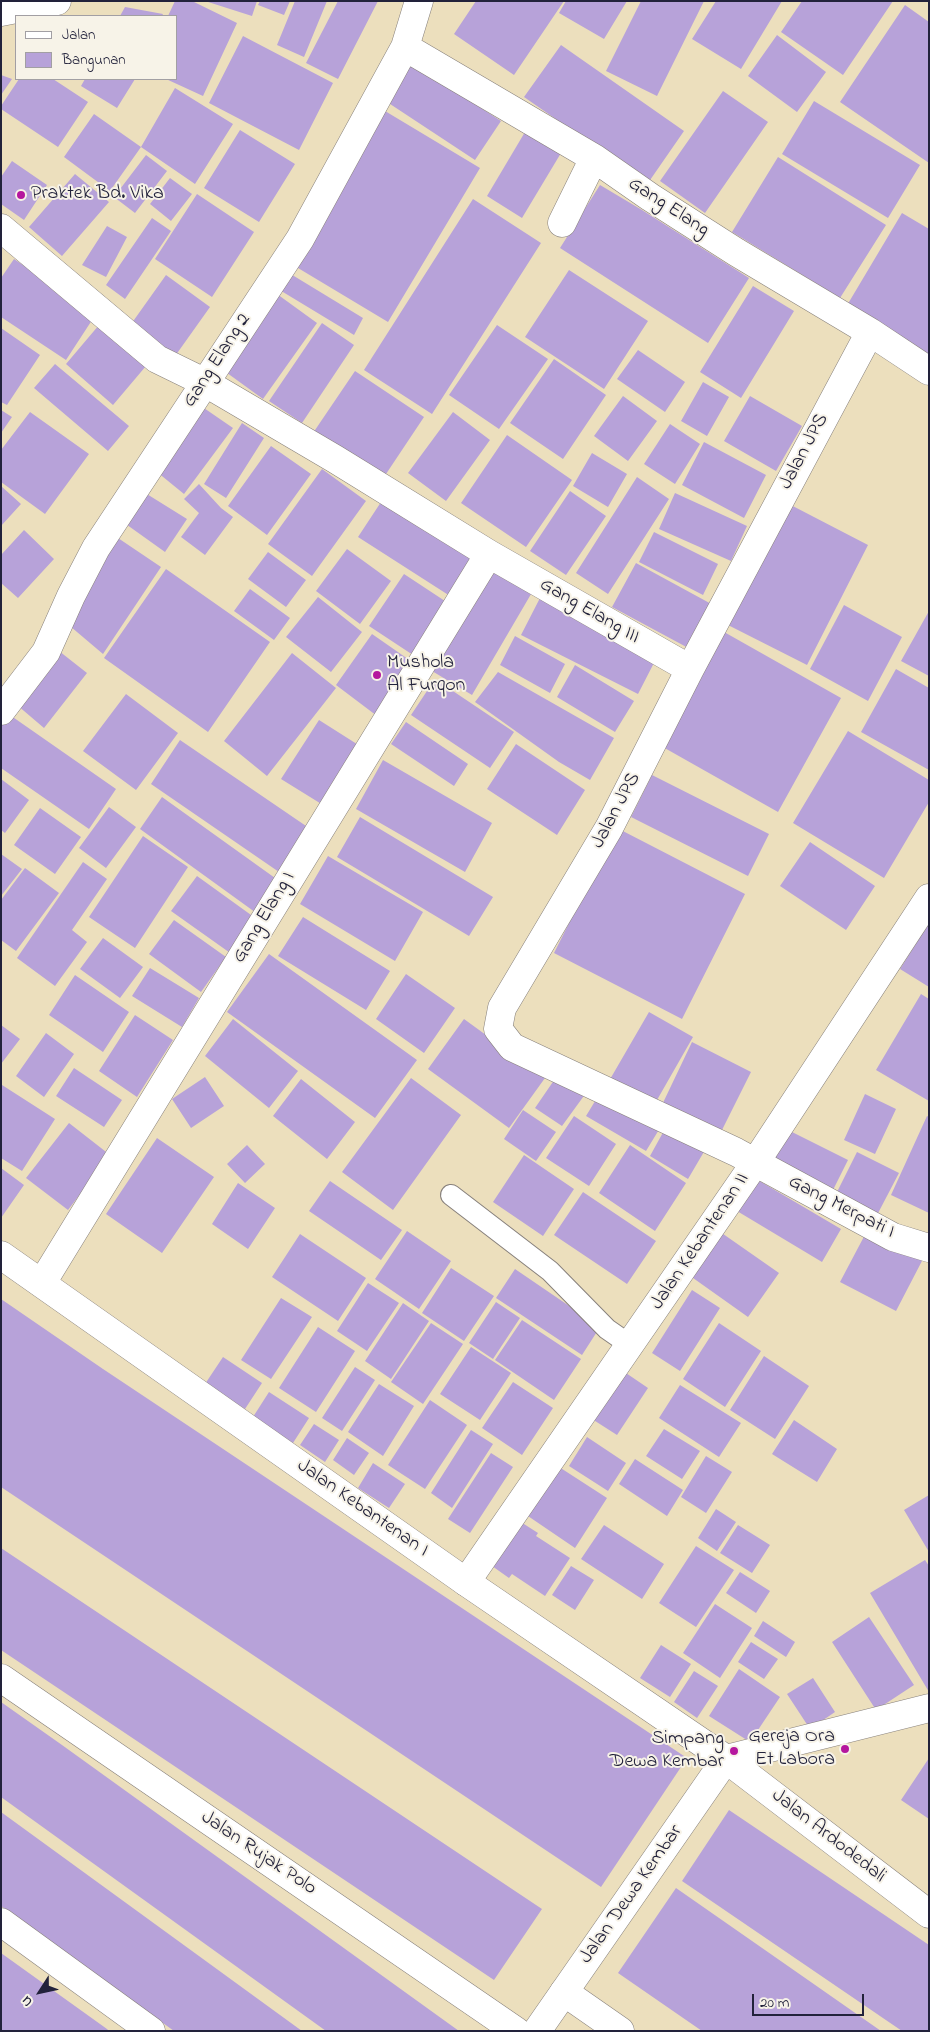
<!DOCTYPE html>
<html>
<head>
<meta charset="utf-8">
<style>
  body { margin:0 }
  #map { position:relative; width:930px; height:2032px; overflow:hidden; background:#ecdfbd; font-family:"Indie Flower",sans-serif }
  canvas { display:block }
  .frame { position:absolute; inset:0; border:2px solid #22223b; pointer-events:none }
  .legend { position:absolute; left:15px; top:15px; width:162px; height:65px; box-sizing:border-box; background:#f7f3e8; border:1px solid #a29fa3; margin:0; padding:6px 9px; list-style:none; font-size:15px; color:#22223b }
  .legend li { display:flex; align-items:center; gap:10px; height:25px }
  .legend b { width:25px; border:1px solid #a29fa3 }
  .north { position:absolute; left:15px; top:1967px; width:50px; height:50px; -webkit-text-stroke:4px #f7f3e8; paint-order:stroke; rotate:235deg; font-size:14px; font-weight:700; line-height:20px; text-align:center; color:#22223b }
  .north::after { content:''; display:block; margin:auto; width:18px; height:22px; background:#22223b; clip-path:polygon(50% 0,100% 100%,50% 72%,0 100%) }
  .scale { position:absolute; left:752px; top:1994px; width:112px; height:22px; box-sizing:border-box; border:2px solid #22223b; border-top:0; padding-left:6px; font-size:15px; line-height:18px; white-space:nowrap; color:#22223b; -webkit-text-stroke:4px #f7f3e8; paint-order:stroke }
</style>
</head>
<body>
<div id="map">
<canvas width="930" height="2032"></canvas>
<div class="frame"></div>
<ul class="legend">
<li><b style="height:6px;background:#fff"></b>Jalan</li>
<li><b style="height:14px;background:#b7a2d9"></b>Bangunan</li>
</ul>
<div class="north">U</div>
<div class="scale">20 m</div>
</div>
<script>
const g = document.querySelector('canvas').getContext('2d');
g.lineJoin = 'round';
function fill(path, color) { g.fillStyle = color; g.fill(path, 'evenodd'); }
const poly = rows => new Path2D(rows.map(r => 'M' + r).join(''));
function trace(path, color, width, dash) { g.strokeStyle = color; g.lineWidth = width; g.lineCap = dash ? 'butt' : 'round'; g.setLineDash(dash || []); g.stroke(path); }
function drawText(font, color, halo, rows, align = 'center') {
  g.font = font + ' "Indie Flower",sans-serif'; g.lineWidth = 4; g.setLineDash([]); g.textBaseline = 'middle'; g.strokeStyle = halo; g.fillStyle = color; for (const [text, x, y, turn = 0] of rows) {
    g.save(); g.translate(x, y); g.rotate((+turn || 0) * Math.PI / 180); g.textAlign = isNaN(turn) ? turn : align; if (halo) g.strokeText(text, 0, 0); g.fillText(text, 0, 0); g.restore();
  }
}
const building = poly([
  [175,1,192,1,237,23,203,96,166,79,176,79,176,16,168,16],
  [205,1,257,1,252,16],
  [260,1,290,1,284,15,258,5],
  [295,1,327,1,304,57,277,45],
  [338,1,378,1,338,79,306,63],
  [476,1,564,1,514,75,454,34],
  [566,1,627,1,604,39,559,13],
  [641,1,704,1,657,96,606,71],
  [716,1,782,1,741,69,692,39],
  [802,1,893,1,843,75,781,32],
  [905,5,929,22,929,163,840,102],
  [125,7,163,14,162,16,120,16],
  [777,35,826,72,797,112,748,76],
  [243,36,333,83,299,150,209,103],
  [561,45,684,131,648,183,524,97],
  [412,63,501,121,475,160,387,102],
  [1,75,12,79,1,95],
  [19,79,53,79,88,102,58,147,1,109,1,106],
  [85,79,135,79,117,108,81,86],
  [175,88,233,124,195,184,141,147],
  [723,91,768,122,705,213,660,181],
  [814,101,920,165,888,218,782,154],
  [385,111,480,168,388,322,293,265],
  [94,114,141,147,110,191,64,157],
  [240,130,295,164,259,222,204,188],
  [525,132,561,153,522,218,487,196],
  [146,155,167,171,135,213,114,197],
  [778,157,886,225,840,298,732,232],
  [12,161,47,185,24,220,1,204,1,177],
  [75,174,109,202,62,256,29,227],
  [170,178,192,194,171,221,150,204],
  [600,185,642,210,749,278,708,343,560,248],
  [197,194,254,232,212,297,155,259],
  [473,199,541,243,432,414,364,370],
  [902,213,929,229,929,358,846,307],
  [152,218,171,231,125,299,106,285],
  [107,226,127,237,106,277,82,265],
  [14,259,96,314,66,360,1,317,1,278],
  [569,270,648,321,604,389,525,337],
  [289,273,363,318,354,335,278,289],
  [166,275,210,307,173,359,129,327],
  [753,286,794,311,741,398,700,372],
  [277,294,317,323,263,399,223,370],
  [322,323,354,345,302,423,269,401],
  [99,325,146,366,113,405,66,364],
  [497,325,548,359,499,429,449,395],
  [1,328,40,355,7,405,1,402],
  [638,350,685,382,665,412,617,379],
  [554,359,606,395,563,459,510,423],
  [55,364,129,426,108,451,34,388],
  [355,371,424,417,382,480,313,433],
  [703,382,729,397,707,436,681,421],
  [623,396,657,421,628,461,594,436],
  [750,396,802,426,776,471,724,441],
  [201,406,233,428,184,494,157,472],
  [1,410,12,417,1,433],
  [30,412,89,454,45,514,1,482,1,450],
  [453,412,490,440,446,501,408,473],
  [242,423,264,438,226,498,204,484],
  [670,424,700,444,675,484,644,464],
  [507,435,572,480,526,547,461,503],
  [704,442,766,475,744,518,682,485],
  [271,446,311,474,267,535,228,506],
  [592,453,627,474,608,507,573,486],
  [322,469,366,501,312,576,268,544],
  [637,477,669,499,608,594,576,573],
  [199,484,221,508,233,517,205,555,181,537,199,513,184,499],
  [1,486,21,504,1,526],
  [142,491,187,519,165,552,123,522],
  [570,491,606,516,566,575,530,551],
  [675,493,747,526,731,561,659,529],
  [383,499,474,559,450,596,358,537],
  [785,502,868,545,807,665,724,623],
  [24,530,54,559,18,598,1,583,1,555],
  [654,532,718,564,703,595,639,562],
  [118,538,161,567,103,654,64,621,89,588],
  [347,549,391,581,360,624,316,591],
  [268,552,306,580,286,607,248,579],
  [489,562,534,589,472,695,427,668],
  [636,563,715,606,692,650,612,607],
  [166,569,270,642,208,732,104,658],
  [404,574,448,603,413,655,369,626],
  [250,589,290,618,274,640,234,611],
  [318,597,362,632,331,672,286,637],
  [540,598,657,657,638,694,521,635],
  [844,605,902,637,868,701,810,669],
  [929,611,929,676,901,661],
  [717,628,841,698,778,812,654,742],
  [372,634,418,666,381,719,336,685],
  [515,636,565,664,550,693,500,665],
  [59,651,87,673,44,728,17,705],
  [292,653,336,688,267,776,224,741],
  [575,665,634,701,615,732,557,697],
  [896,669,929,688,929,770,861,732],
  [498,672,614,738,590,780,559,762,475,702],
  [435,679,514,732,490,768,411,715],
  [126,694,178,733,136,790,83,751],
  [7,713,116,789,89,829,1,768,1,722],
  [319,720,360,746,323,805,281,779],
  [406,722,468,764,454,786,391,744],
  [848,731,929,780,929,802,884,878,793,823],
  [180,740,309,828,279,872,151,784],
  [516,744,585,790,557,835,487,789],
  [383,760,492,823,465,872,356,809],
  [652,775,769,834,748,876,631,817],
  [1,779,29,800,5,833,1,830],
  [162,797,282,883,259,915,140,829],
  [109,807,136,827,106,868,79,848],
  [40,808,81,837,55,874,14,845],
  [360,817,493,897,469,936,337,857],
  [617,828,745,894,682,1019,554,953],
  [143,836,188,867,135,948,89,917],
  [810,842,875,886,846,930,780,886],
  [1,854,22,869,1,896],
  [328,856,423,912,395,961,300,904],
  [83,862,107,879,72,930,87,942,55,986,17,958],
  [25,868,59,893,16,951,1,940,1,900],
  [197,876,258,920,233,955,171,911],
  [303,917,390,971,366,1010,278,956],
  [174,920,226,957,201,992,149,954],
  [929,923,929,987,900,969],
  [103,938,143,967,120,998,80,969],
  [269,954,417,1060,375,1118,227,1012],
  [150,968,199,998,182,1027,132,996],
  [406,974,455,1008,424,1053,376,1019],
  [75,975,129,1012,103,1052,49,1015],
  [921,994,929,999,929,1101,876,1070],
  [649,1012,693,1037,653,1107,609,1081],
  [135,1015,173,1040,137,1097,99,1071],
  [233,1019,298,1071,269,1108,205,1056],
  [464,1019,545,1078,509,1128,428,1069],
  [1,1025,20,1039,1,1064],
  [46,1033,74,1054,44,1097,16,1076],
  [692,1042,751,1072,719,1136,661,1107],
  [74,1068,122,1100,104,1127,56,1096],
  [559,1073,586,1093,562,1126,535,1108],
  [205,1077,224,1106,191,1128,172,1099],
  [411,1078,461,1115,393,1210,342,1172],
  [301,1079,355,1122,327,1159,273,1116],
  [2,1085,55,1119,22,1171,1,1158],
  [600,1093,660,1128,646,1151,586,1116],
  [865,1094,896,1109,875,1154,844,1140],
  [523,1110,556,1132,536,1161,504,1139],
  [574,1116,616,1144,589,1186,546,1158],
  [927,1116,929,1117,929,1213,891,1195],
  [69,1123,110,1155,68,1210,26,1178],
  [666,1127,705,1150,688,1179,650,1156],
  [784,1128,848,1160,829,1198,765,1166],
  [157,1138,214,1177,162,1253,106,1214],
  [247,1145,265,1164,245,1183,227,1164],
  [630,1145,686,1183,655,1231,599,1193],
  [857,1152,899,1173,876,1217,835,1196],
  [524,1155,574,1189,543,1236,493,1202],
  [1,1168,24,1185,1,1218],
  [751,1176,841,1229,822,1262,732,1208],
  [330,1181,402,1230,381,1260,309,1211],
  [238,1183,275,1208,248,1249,212,1224],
  [583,1192,656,1241,627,1284,554,1235],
  [716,1229,779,1273,748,1317,686,1273],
  [868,1229,923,1259,896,1311,840,1282],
  [407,1231,451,1261,419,1309,375,1279],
  [300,1234,366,1278,338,1321,272,1277],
  [451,1268,494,1296,464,1341,422,1313],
  [515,1269,600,1327,582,1355,496,1298],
  [368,1283,399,1303,367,1351,337,1331],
  [692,1290,720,1308,680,1371,652,1353],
  [281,1298,312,1317,271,1379,241,1360],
  [1,1299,103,1369,687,1758,601,1887,1,1487],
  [496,1302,520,1318,493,1359,469,1343],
  [403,1303,429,1321,391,1379,365,1361],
  [522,1320,581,1359,554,1400,495,1360],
  [431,1323,463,1344,423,1404,391,1382],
  [719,1323,761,1351,725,1407,683,1379],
  [318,1327,355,1351,316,1412,279,1388],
  [471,1347,511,1373,480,1420,440,1394],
  [764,1356,809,1386,775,1439,730,1410],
  [223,1357,262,1383,245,1409,205,1384],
  [355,1367,375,1380,342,1431,322,1418],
  [623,1371,648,1388,617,1435,592,1419],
  [513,1382,553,1408,522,1455,482,1428],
  [379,1384,414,1406,383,1456,348,1432],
  [680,1385,741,1423,719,1457,659,1418],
  [269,1392,309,1418,293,1443,253,1417],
  [430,1400,467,1425,425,1489,388,1465],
  [794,1420,837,1449,817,1482,772,1454],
  [314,1424,339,1440,325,1462,300,1445],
  [664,1429,700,1451,682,1479,646,1456],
  [471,1430,493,1444,452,1508,431,1493],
  [587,1437,626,1463,608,1491,569,1466],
  [347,1438,369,1453,354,1475,333,1460],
  [491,1453,513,1467,470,1533,448,1519],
  [706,1456,732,1472,706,1513,681,1497],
  [635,1459,683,1490,667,1516,619,1484],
  [373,1463,405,1484,389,1508,358,1488],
  [556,1465,607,1498,575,1548,525,1514],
  [929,1495,929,1552,904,1510],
  [716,1509,736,1522,717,1551,698,1538],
  [513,1517,538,1533,536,1536,570,1558,545,1596,512,1574,509,1578,485,1561],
  [604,1525,664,1564,642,1599,581,1559],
  [738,1525,770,1545,752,1573,720,1553],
  [696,1546,734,1570,696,1627,659,1603],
  [1,1548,542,1909,494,1980,1,1650],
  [925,1560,929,1566,929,1692,870,1593],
  [571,1566,594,1580,575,1610,552,1595],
  [740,1572,770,1591,756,1613,726,1593],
  [715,1604,752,1628,720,1678,683,1653],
  [869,1617,914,1685,876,1710,832,1642],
  [763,1621,795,1642,786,1657,754,1636],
  [751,1642,778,1659,764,1679,738,1662],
  [661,1645,691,1664,670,1697,640,1678],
  [739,1669,780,1697,750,1742,709,1716],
  [694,1671,718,1686,697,1718,674,1702],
  [813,1678,835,1712,810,1729,787,1694],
  [1,1702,62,1745,459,2031,326,2031,1,1797],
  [929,1758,929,1819,901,1800],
  [729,1810,929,1945,929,2031,902,2031,682,1881],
  [1,1812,302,2031,174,2031,1,1906],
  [676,1888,808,1980,881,2031,702,2031,618,1973],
  [1,1953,107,2029,109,2031,1,2031]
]);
const lane = poly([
  [451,1195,550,1271,607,1329,630,1345]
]);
const street = poly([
  [405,47,594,158,650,197,736,252,870,332,929,371],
  [562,223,594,158],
  [1,228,157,359,204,382,335,459,489,554,690,669],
  [870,332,690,669,609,828,502,1008,498,1029,512,1047,736,1152,893,1237,929,1248],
  [1,711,46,652,71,596,96,548,300,239,405,47,419,1],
  [42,1283,489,554],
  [466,1582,755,1163,929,898],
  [1,1678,516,2031],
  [726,1759,929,1914],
  [1,1922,151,2031],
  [564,1992,620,2031]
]);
const secondary = poly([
  [1,12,57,1],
  [1,1255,466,1582,726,1759],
  [726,1759,929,1708],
  [537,2031,726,1759]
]);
const markers = [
  [21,195,5,"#b5179e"],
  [377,675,5,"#b5179e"],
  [845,1749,5,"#b5179e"],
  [734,1751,5,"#b5179e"]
];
const poiNames = [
  ["Praktek Bd. Vika",31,195],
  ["Mushola",387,664],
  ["Al Furqon",387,687],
  ["Gereja Ora",835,1738,"right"],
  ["Et Labora",835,1761,"right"],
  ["Simpang",724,1740,"right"],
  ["Dewa Kembar",724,1763,"right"]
];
const streetNames = [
  ["Gang Elang",668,208,33],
  ["Gang Elang 2",218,361,-57],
  ["Jalan JPS",805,452,-62],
  ["Gang Elang III",589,612,30],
  ["Jalan JPS",617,811,-62],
  ["Gang Elang I",265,918,-59],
  ["Gang Merpati I",841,1208,27],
  ["Jalan Kebantenan II",701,1242,-56],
  ["Jalan Kebantenan I",362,1509,35],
  ["Jalan Ardodedali",828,1837,38],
  ["Jalan Rujak Polo",258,1854,34],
  ["Jalan Dewa Kembar",632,1895,-55]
];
fill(building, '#b7a2d9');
trace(lane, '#87807c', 22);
trace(street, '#87807c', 29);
trace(secondary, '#87807c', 29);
trace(lane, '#fff', 20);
trace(street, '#fff', 28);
trace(secondary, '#fff', 28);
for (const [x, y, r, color] of markers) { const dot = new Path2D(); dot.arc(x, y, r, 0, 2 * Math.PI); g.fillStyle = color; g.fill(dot); trace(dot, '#f7f3e8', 2); }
drawText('20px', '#22223b', '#f7f3e8', poiNames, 'left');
drawText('20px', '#22223b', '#f7f3e8', streetNames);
</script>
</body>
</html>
